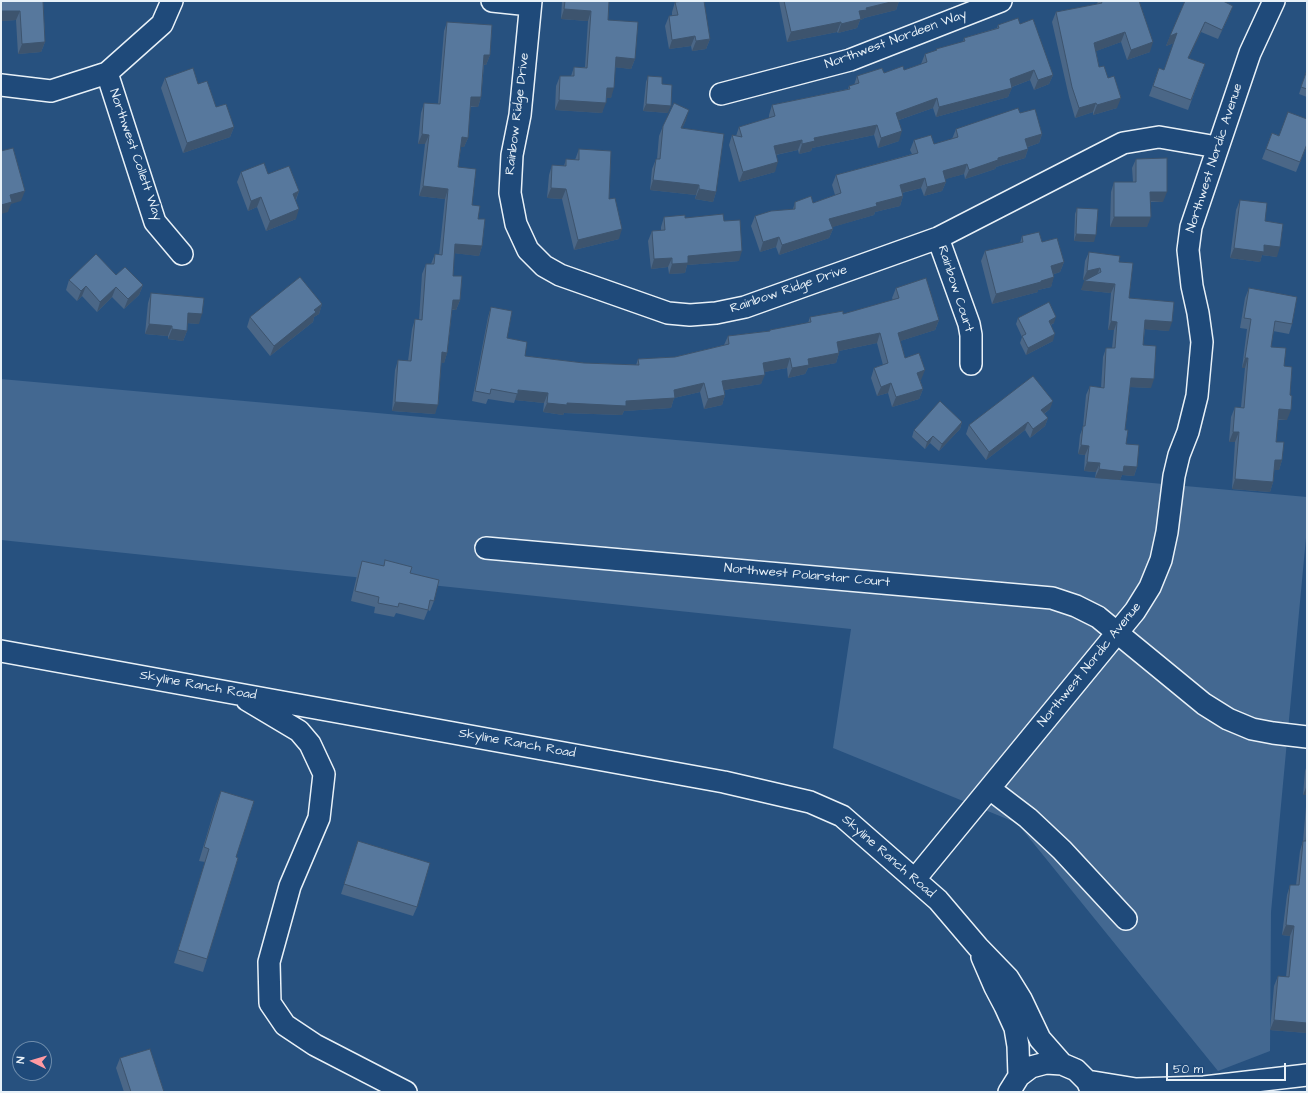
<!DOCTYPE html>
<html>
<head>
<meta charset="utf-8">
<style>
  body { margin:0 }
  #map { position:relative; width:1308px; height:1093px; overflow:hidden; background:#27517f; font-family:"Architects Daughter",sans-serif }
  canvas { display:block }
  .frame { position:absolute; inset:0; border:2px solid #e8f1f8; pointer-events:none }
  .north { position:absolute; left:12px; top:1041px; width:40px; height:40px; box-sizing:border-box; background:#1f4a7a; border:1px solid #6f8dac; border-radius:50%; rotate:275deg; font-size:11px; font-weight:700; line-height:16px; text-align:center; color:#e8f1f8 }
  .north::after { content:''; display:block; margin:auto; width:14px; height:18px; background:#ff9aa2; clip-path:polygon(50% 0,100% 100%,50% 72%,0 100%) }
  .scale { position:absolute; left:1166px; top:1063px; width:120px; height:18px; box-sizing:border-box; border:2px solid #e8f1f8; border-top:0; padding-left:5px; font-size:12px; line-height:14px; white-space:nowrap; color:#e8f1f8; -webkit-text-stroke:3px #1f4a7a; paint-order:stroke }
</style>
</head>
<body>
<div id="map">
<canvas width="1308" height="1093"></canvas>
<div class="frame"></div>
<div class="north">N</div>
<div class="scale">50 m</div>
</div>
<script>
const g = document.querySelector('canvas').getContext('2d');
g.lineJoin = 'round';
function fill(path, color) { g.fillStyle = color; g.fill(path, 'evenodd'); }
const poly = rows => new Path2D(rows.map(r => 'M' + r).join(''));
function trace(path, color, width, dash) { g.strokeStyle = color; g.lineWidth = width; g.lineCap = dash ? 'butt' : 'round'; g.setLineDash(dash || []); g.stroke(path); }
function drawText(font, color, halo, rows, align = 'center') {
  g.font = font + ' "Architects Daughter",sans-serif'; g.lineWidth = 3; g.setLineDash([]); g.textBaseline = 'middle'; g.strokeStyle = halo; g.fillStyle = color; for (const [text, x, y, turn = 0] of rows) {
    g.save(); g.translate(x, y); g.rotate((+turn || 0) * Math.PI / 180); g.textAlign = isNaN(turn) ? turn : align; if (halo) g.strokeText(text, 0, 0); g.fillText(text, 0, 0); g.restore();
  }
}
const green = poly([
  [1,379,1307,497,1307,527,1271,912,1270,1051,1218,1071,1017,823,833,748,851,629,1,540]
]);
const minor = poly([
  [492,1,530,5],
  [531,1,520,115,512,155,510,193,516,224,528,250,544,266,560,275,668,313,690,315,716,313,745,307,938,238,1123,143,1159,137,1217,147],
  [107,73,155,222,182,254],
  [1,85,51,91,107,73,162,24,172,1],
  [721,94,850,60,1001,1],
  [938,238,969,324,971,335,971,364],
  [486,548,1052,598,1076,606,1098,617,1204,704,1228,719,1252,729,1273,733,1307,737],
  [1,651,724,782,810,802,842,816,938,900,978,947,1008,978,1021,999,1040,1039,1062,1064],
  [247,700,299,731,310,744,324,774,319,818,290,886,269,962,270,1003,285,1025,315,1045,406,1092],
  [990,789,1028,818,1062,850,1126,919],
  [915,879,1135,611,1150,587,1161,560,1167,532,1174,476,1179,455,1188,432,1197,396,1202,342,1198,313,1192,286,1188,250,1191,227,1250,53,1274,1],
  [982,957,995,987,1005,1006,1015,1028,1018,1046,1019,1076],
  [1087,1081,1136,1089,1204,1087,1307,1075],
  [1009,1092,1019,1076,1031,1067,1046,1063,1062,1064,1076,1070,1087,1081,1092,1092]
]);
const wall = poly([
  [1,1,43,1,45,42,41,52,18,54,16,20,1,21],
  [562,1,609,1,608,20,635,59,631,69,615,67,611,98,606,98,602,113,555,110,556,86,560,76,571,76,574,67,585,67,588,21,561,19],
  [779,1,899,1,896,10,864,18,863,19,860,20,857,28,838,33,837,32,787,42],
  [1098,1,1139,1,1150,52,1127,60,1121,42,1096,51,1099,67,1117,108,1093,115,1093,112,1075,118,1069,97,1052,22,1056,12,1097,4],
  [1185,1,1229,16,1218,39,1201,32,1188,58,1205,64,1188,110,1149,96,1159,68,1164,70,1174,43,1166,46],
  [675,2,710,39,706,49,692,51,691,46,669,49,665,26,669,16,672,16,672,12],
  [447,22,490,55,486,65,484,65,481,97,478,107,470,107,468,138,464,147,461,147,458,167,472,205,478,219,482,246,479,256,454,253,453,276,460,300,456,310,452,310,447,353,444,363,441,362,435,414,392,411,395,370,398,360,408,361,412,329,415,319,419,320,422,274,426,264,431,264,435,254,439,255,445,199,419,196,425,144,418,144,421,113,424,103,438,104,444,31],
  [1020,24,1053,75,1049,84,1034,90,1030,80,1012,87,1008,97,936,117,933,108,899,120,899,141,878,148,874,135,812,148,811,151,799,154,798,150,776,155,775,172,739,182,729,145,732,135,736,136,739,127,769,118,769,115,772,105,848,89,849,86,854,85,857,76,904,70,921,64,925,54,936,51,936,49,963,42,964,38,997,28,998,25],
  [1307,69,1307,97,1299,94],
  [648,76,662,84,668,113,643,111,646,82],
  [165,78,198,84,216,107,234,127,230,137,183,153,161,88],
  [1020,113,1042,134,1039,143,1028,147,1028,149,1025,158,996,167,995,169,965,179,964,174,945,179,946,182,942,191,924,196,921,188,902,193,903,196,900,206,875,212,874,215,832,227,833,229,829,238,779,255,776,247,760,252,751,226,755,216,793,209,795,202,813,203,835,195,832,185,836,175,912,154,910,150,914,140,934,144,952,139,956,129],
  [686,120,682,128,716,192,713,202,695,199,696,195,650,190,652,169,656,159,657,159,659,136,663,126],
  [1272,133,1307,145,1296,172,1262,159],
  [579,149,609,199,619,239,574,250,562,199,547,198,549,175,552,165,564,166,566,159,575,160],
  [1136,159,1163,202,1150,202,1147,227,1110,227,1111,192,1114,182,1133,182,1132,168],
  [241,172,268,174,299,191,296,200,296,219,266,231,257,207,248,211,237,182],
  [1240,200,1265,221,1277,257,1262,255,1260,262,1230,258,1236,210],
  [1077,208,1094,242,1074,241,1075,214],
  [664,217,685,218,724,221,739,261,687,265,685,273,669,274,668,267,651,269,648,241,652,231,661,230,661,227],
  [1022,236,1042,242,1064,262,1060,272,1054,274,1051,287,1038,290,1038,292,992,304,981,261,985,251,1020,243],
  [1089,252,1119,262,1129,298,1169,331,1145,329,1143,345,1151,388,1130,387,1125,430,1126,444,1137,467,1134,476,1122,475,1120,480,1095,478,1096,472,1084,471,1085,455,1078,454,1080,435,1083,427,1086,395,1090,386,1101,388,1103,357,1106,348,1112,348,1114,330,1108,330,1111,293,1081,290,1087,279,1083,280,1085,261],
  [116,275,143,285,139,295,124,309,112,297,97,312,82,296,77,301,66,290,69,280],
  [896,288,939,320,935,330,900,341,905,358,921,380,920,380,923,389,919,399,892,407,888,393,877,396,871,378,874,368,883,365,877,343,839,351,839,353,836,363,808,368,805,374,788,378,787,368,764,372,761,384,724,390,725,395,722,405,704,409,700,392,674,398,671,408,624,411,622,415,564,413,563,415,543,412,544,403,515,400,514,403,488,399,486,404,472,401,488,317,491,307,507,338,525,356,584,363,636,365,638,359,675,357,724,345,728,336,769,331,770,330,808,323,810,317,843,314,893,300,892,298],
  [1249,288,1292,324,1289,334,1273,331,1271,347,1284,366,1287,420,1278,420,1276,442,1282,460,1279,470,1274,470,1273,482,1270,492,1232,489,1235,442,1229,442,1231,417,1235,407,1241,407,1245,368,1242,368,1247,329,1240,328,1245,298],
  [151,293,199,324,187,323,187,331,183,341,168,339,168,336,145,334,148,303],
  [322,304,319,314,314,317,313,322,270,356,247,327,250,317],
  [1018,318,1054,323,1051,325,1053,341,1026,355,1020,343,1022,337,1016,324],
  [1050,409,1044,414,1048,418,1045,426,1030,438,1025,430,986,460,966,434,969,425],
  [962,422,960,429,939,451,930,443,925,449,912,437,914,430],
  [385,560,410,573,434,601,430,611,428,610,424,620,396,613,394,617,374,613,375,607,351,601,358,571,362,561,383,566],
  [1307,765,1307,1033,1270,1030,1274,986,1278,976,1286,977,1290,936,1282,935,1287,895,1290,885,1296,885,1300,851,1303,841,1307,795,1303,795,1305,771],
  [221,791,236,857,207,959,203,972,174,963,205,862,199,861,216,804],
  [358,841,417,907,413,916,341,894],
  [120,1058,164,1092,124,1092,116,1068]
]);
const shadedWall = poly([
  [895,1,899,1,896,10,864,18,863,19,860,20,857,28,838,33,841,24,859,11,866,8],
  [1233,6,1229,16,1218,39,1222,30],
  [564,9,591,11,588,21,561,19],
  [1,11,20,11,16,20,1,21],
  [841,22,837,32,787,42,791,32],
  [1205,22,1201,32,1184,68,1188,58],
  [1125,32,1121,42,1091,53,1094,43],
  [1177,33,1174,43,1166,46,1170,36],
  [695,36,691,46,669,49,672,40],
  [710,39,706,49,692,51,696,41],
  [45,42,41,52,18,54,22,44],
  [1153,42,1150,52,1127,60,1131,50],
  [484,55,490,55,486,65,481,64],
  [616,57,635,59,631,69,612,67],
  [1034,70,1030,80,1006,89,1010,79],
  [1053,75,1049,84,1034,90,1038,80],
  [607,88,614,88,611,98,603,98],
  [1012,88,1008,97,936,117,939,107],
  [471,97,481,97,478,107,467,106],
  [937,98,933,108,893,122,896,113],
  [1121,98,1117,108,1093,115,1097,105],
  [559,100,606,103,602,113,555,110],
  [1096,103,1093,112,1075,118,1079,108],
  [646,104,671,106,668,113,643,111],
  [689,110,686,120,678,138,681,128],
  [877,125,874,135,812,148,811,151,799,154,802,144,814,138],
  [234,127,230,137,183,153,187,143],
  [902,131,899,141,878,148,881,138],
  [422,134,429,135,425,144,418,144],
  [1042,134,1039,143,1022,149,1025,139],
  [462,137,468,138,464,147,458,147],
  [802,140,798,150,770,156,774,146],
  [1028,149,1025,158,996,167,995,169,965,179,969,170,998,158],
  [778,162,775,172,739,182,743,172],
  [967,164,964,174,939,181,943,171],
  [925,178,921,188,897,194,900,185],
  [653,180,699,185,696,195,650,190],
  [946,182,942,191,924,196,927,187],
  [423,186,448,189,445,199,419,196],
  [551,188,566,189,562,199,547,198],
  [699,189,716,192,713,202,695,199],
  [25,191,21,201,11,204,8,212,1,214,1,205,10,195],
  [299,191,295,201,293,194],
  [1150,192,1167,192,1163,202,1147,201],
  [903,196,900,206,875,212,874,215,826,229,829,219,876,203],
  [261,197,257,207,248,211,251,201],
  [299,209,296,219,266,231,270,221],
  [1114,217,1151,217,1147,227,1110,227],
  [622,229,619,239,574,250,578,240],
  [833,229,829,238,779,255,782,245],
  [1076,234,1096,235,1094,242,1074,241],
  [779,237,776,247,760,252,763,242],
  [455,244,482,246,479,256,452,253],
  [1264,245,1280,247,1277,257,1262,255,1260,262,1230,258,1234,248],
  [742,251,739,261,687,265,685,273,669,274,672,264,688,256],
  [672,258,668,267,651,269,654,259],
  [1064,262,1060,272,1048,276,1051,266],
  [1100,268,1096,277,1083,280,1087,271],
  [1054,277,1051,287,1038,290,1038,292,992,304,996,294],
  [1084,281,1115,284,1111,293,1081,290],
  [143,285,139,295,124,309,128,299],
  [86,286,82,296,77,301,81,291],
  [116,287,112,297,97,312,100,302],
  [453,300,460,300,456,310,450,309],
  [322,304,319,314,314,317,313,322,270,356,274,346,314,310],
  [188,313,202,314,199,324,185,323],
  [1056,317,1054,323,1046,327,1049,321],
  [939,320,935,330,894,343,898,333],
  [1145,320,1172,322,1169,331,1142,329],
  [1111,321,1117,322,1114,330,1108,330],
  [149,324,172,326,168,336,145,334],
  [172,329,187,331,183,341,168,339],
  [880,333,877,343,834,352,837,342],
  [1055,334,1053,341,1026,355,1028,348],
  [442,352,447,353,444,363,438,362],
  [839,353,836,363,808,368,805,374,788,378,792,368,808,359],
  [790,358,787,368,759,373,763,363],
  [1245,358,1248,358,1245,368,1242,368],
  [925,370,921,380,914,382,917,373],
  [765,375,761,384,718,391,722,381],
  [1131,378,1154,379,1151,388,1128,387],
  [704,383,700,392,674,398,671,408,624,411,622,415,564,413,563,415,543,412,547,403,567,403,626,401],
  [891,383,888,393,877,396,881,387],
  [923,389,919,399,892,407,896,397],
  [518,390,548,393,544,403,515,400],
  [725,395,722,405,704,409,708,399],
  [1053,401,1050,409,1038,418,1041,410],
  [395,402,438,405,435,414,392,411],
  [1279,409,1291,410,1287,420,1275,419],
  [1048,418,1045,426,1030,438,1033,429],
  [962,422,960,429,939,451,942,444],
  [1028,422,1025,430,986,460,989,452],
  [1233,432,1239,432,1235,442,1229,442],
  [933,436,930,443,925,449,927,442],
  [1081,445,1089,446,1085,455,1078,454],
  [1275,460,1282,460,1279,470,1271,470],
  [1087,462,1100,463,1096,472,1084,471],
  [1124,466,1137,467,1134,476,1122,475,1120,480,1095,478,1099,469],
  [1235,479,1273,482,1270,492,1232,489],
  [1307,785,1307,795,1303,795],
  [1286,925,1294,926,1290,936,1282,935],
  [1274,1020,1307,1023,1307,1033,1270,1030]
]);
const building = poly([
  [1,1,43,1,45,42,22,44,20,11,1,11,1,1],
  [565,1,609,1,608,20,638,22,635,59,616,57,614,88,607,88,606,103,559,100,560,76,574,76,574,67,587,68,591,11,564,9,565,1],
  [684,1,704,1,710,39,696,41,695,36,672,40,669,16,678,15,675,2,684,1],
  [784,1,895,1,866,8,867,10,859,11,861,19,841,24,841,22,791,32,784,1],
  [1101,1,1139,1,1153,42,1131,50,1125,32,1094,43,1099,67,1104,66,1108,78,1114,76,1121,98,1097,105,1096,103,1079,108,1072,87,1056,12,1102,3,1101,1],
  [1185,1,1223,1,1233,6,1222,30,1205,22,1188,58,1205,64,1191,100,1153,86,1159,68,1164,70,1177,33,1170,36,1185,1],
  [1018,18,1020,24,1033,19,1053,75,1038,80,1034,70,1010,79,1012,88,939,107,937,98,896,113,902,131,881,138,877,125,814,138,815,141,802,144,802,140,774,146,778,162,743,172,732,135,742,137,739,127,775,116,772,105,850,89,849,86,859,83,857,76,882,68,884,73,903,66,904,70,927,62,925,54,937,50,936,49,965,41,964,38,999,28,998,25,1018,18],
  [447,22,492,25,490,55,484,55,481,97,471,97,468,138,462,137,458,167,476,169,472,205,480,206,478,219,485,219,482,246,455,244,453,276,462,276,460,300,453,300,447,353,442,352,438,405,395,402,398,360,411,361,415,319,422,320,426,264,434,264,435,254,442,255,448,189,423,186,429,135,422,134,424,103,440,104,447,22],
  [193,68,198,84,207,81,216,107,226,104,234,127,187,143,165,78,193,68],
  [1307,70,1307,89,1301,87,1307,70],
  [648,76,662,77,662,84,672,85,671,106,646,104,648,76],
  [674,103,689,110,681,128,724,134,716,192,699,189,699,185,653,180,656,159,660,159,663,126,674,103],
  [1018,108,1020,113,1035,109,1042,134,1025,139,1028,149,998,158,998,160,969,170,967,164,943,171,946,182,927,187,925,178,900,185,903,196,876,203,877,206,829,219,833,229,782,245,779,237,763,242,755,216,771,211,795,209,795,202,811,196,813,203,841,193,836,175,918,153,914,140,931,135,934,144,958,137,956,129,1018,108],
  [1288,112,1307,119,1307,144,1300,162,1266,149,1272,133,1279,136,1288,112],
  [13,148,25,191,10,195,12,202,1,205,1,151,13,148],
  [579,149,611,151,609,199,615,198,622,229,578,240,566,189,551,188,552,165,566,166,566,159,579,160,579,149],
  [1167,158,1167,192,1150,192,1151,217,1114,217,1114,182,1136,182,1136,159,1167,158],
  [264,163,268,174,289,166,299,191,293,194,299,209,270,221,261,197,251,201,241,172,264,163],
  [1240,200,1267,203,1265,221,1283,224,1280,247,1264,245,1264,252,1234,248,1240,200],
  [1077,208,1098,209,1096,235,1076,234,1077,208],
  [723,214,724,221,740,220,742,251,688,256,688,263,672,264,672,258,654,259,652,231,665,230,664,217,685,215,685,218,723,214],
  [1039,232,1042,242,1057,238,1064,262,1051,266,1054,277,1041,281,1041,282,996,294,985,251,1023,242,1022,236,1039,232],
  [1089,252,1120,256,1119,262,1133,263,1129,298,1174,302,1172,322,1145,320,1143,345,1156,346,1154,379,1131,378,1125,430,1128,430,1126,444,1139,445,1137,467,1124,466,1123,472,1099,469,1100,463,1087,462,1089,446,1081,445,1083,426,1085,426,1090,386,1104,388,1106,348,1115,348,1117,322,1111,321,1115,284,1084,281,1101,272,1100,268,1087,271,1089,252],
  [96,254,116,275,125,267,143,285,128,299,116,287,100,302,86,286,81,291,69,280,96,254],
  [300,277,322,304,314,310,316,312,274,346,250,317,300,277],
  [926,278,939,320,898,333,905,358,919,353,925,370,917,373,923,389,896,397,891,383,881,387,874,368,888,363,880,333,837,342,839,353,808,359,809,365,792,368,790,358,763,363,765,375,722,381,725,395,708,399,704,383,674,390,675,398,626,401,626,406,567,403,567,405,547,403,548,393,518,390,518,394,491,389,490,394,475,391,491,307,512,311,507,338,527,342,525,356,584,363,639,365,638,359,675,357,729,344,728,336,770,331,770,330,811,322,810,317,843,311,843,314,899,298,896,288,926,278],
  [1249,288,1297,297,1292,324,1275,321,1271,347,1286,348,1284,366,1292,367,1290,395,1292,396,1291,410,1279,409,1276,442,1284,442,1282,460,1275,460,1273,482,1235,479,1239,432,1233,432,1235,407,1244,408,1248,358,1245,358,1251,319,1244,318,1249,288],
  [151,293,204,298,202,314,188,313,187,331,172,329,172,326,149,324,151,293],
  [1049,302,1056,317,1049,321,1055,334,1028,348,1022,336,1026,334,1018,318,1049,302],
  [1033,376,1053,401,1041,410,1048,418,1033,429,1028,422,989,452,969,425,1033,376],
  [940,401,962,422,942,444,933,436,927,442,914,430,940,401],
  [385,560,412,567,410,573,439,580,434,601,430,600,428,610,399,603,398,607,378,603,379,597,355,591,362,561,384,566,385,560],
  [221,791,254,801,236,857,238,858,207,959,178,950,209,849,204,847,221,791],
  [1307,832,1307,1023,1274,1020,1278,976,1289,977,1294,926,1286,925,1290,885,1299,885,1303,841,1306,841,1307,832],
  [358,841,430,863,417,907,344,884,358,841],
  [150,1049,164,1092,131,1092,120,1058,150,1049]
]);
const streetNames = [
  ["Northwest Nordeen Way",896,40,-20],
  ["Rainbow Ridge Drive",518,114,-83],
  ["Northwest Collett Way",135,155,71],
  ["Northwest Nordic Avenue",1215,158,-72],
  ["Rainbow Court",955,289,72],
  ["Rainbow Ridge Drive",789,290,-19],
  ["Northwest Polarstar Court",807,576,5],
  ["Northwest Nordic Avenue",1090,665,-51],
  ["Skyline Ranch Road",198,686,10],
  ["Skyline Ranch Road",517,744,10],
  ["Skyline Ranch Road",888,857,41]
];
fill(green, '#436891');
trace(minor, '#e8f1f8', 24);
trace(minor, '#1f4a7a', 21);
fill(wall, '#4b6787');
fill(shadedWall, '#3d546e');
fill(building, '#57789d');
trace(building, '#3d546e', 1);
drawText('13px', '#e8f1f8', '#1f4a7a', streetNames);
</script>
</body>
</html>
